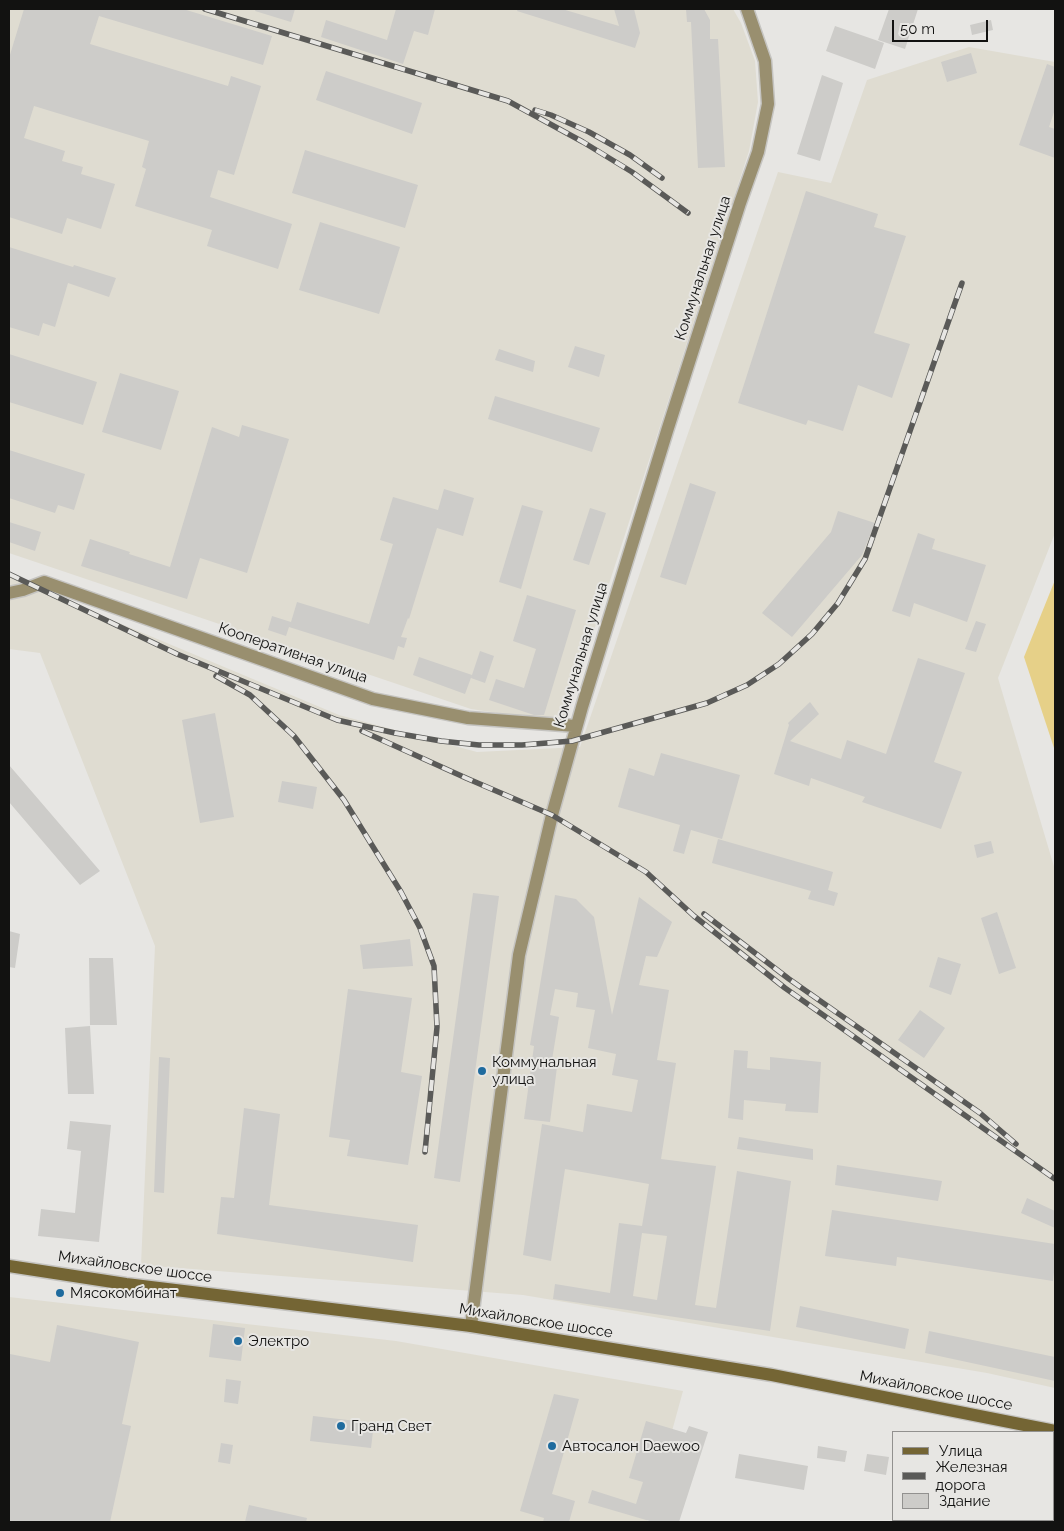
<!DOCTYPE html>
<html>
<head>
<meta charset="utf-8">
<style>
  body { margin:0 }
  #map { position:relative; width:1064px; height:1531px; overflow:hidden; background:#e7e6e3; font-family:Raleway,sans-serif }
  canvas { display:block }
  .frame { position:absolute; inset:0; border:10px solid #121211; pointer-events:none }
  .legend { position:absolute; left:892px; top:1431px; width:162px; height:90px; box-sizing:border-box; background:#e7e6e3; border:1px solid #92918f; margin:0; padding:6px 9px; list-style:none; font-size:15px; color:#121211 }
  .legend li { display:flex; align-items:center; gap:10px; height:25px }
  .legend b { width:25px; border:1px solid #92918f }
  .scale { position:absolute; left:892px; top:20px; width:96px; height:22px; box-sizing:border-box; border:2px solid #121211; border-top:0; padding-left:6px; font-size:15px; line-height:18px; white-space:nowrap; color:#121211; -webkit-text-stroke:4px #e7e6e3; paint-order:stroke }
</style>
</head>
<body>
<div id="map">
<canvas width="1064" height="1531"></canvas>
<div class="frame"></div>
<ul class="legend">
<li><b style="height:6px;background:#746534"></b>Улица</li>
<li><b style="height:6px;background:#5a5a58"></b>Железная дорога</li>
<li><b style="height:14px;background:#cdccc9"></b>Здание</li>
</ul>
<div class="scale">50 m</div>
</div>
<script>
const g = document.querySelector('canvas').getContext('2d');
g.lineJoin = 'round';
function fill(path, color) { g.fillStyle = color; g.fill(path, 'evenodd'); }
const poly = rows => new Path2D(rows.map(r => 'M' + r).join(''));
function trace(path, color, width, dash) { g.strokeStyle = color; g.lineWidth = width; g.lineCap = dash ? 'butt' : 'round'; g.setLineDash(dash || []); g.stroke(path); }
function drawText(font, color, halo, rows, align = 'center') {
  g.font = font + ' Raleway,sans-serif'; g.lineWidth = 4; g.setLineDash([]); g.textBaseline = 'middle'; g.strokeStyle = halo; g.fillStyle = color; for (const [text, x, y, turn = 0] of rows) {
    g.save(); g.translate(x, y); g.rotate((+turn || 0) * Math.PI / 180); g.textAlign = isNaN(turn) ? turn : align; if (halo) g.strokeText(text, 0, 0); g.fillText(text, 0, 0); g.restore();
  }
}
const built = poly([
  [9,9,733,9,741,23,755,61,758,102,749,151,564,723,471,709,9,553],
  [969,47,1055,62,1055,533,998,678,1055,870,1055,1388,987,1373,523,1295,141,1265,155,946,40,653,9,649,9,577,339,715,477,752,580,747,778,172,831,183,867,80],
  [9,1297,396,1341,683,1391,647,1522,9,1522],
  [1053,1454,1055,1454,1055,1522,1012,1522,1013,1520,1053,1520]
]);
const green = poly([
  [1055,580,1055,751,1024,657]
]);
const building = poly([
  [24,9,183,9,272,36,263,65,99,16,90,44,228,86,231,76,261,86,234,175,218,170,210,197,292,224,278,269,207,246,212,230,135,206,146,169,142,167,149,141,34,106,24,138,65,151,62,161,83,167,81,174,115,184,101,229,67,218,62,234,9,217,9,58],
  [256,9,295,9,291,22,255,11],
  [396,9,435,9,428,35,414,31,403,64,321,37,326,20,387,40],
  [518,9,562,9,619,26,614,9,634,9,640,33,635,48,517,11],
  [686,9,704,9,710,20,710,39,718,39,725,167,698,168,691,22,687,22],
  [889,9,918,9,905,49,878,40],
  [991,20,993,30,972,35,970,25],
  [835,26,884,43,875,69,826,51],
  [971,53,977,73,947,82,941,62],
  [1047,64,1055,67,1055,109,1049,127,1055,129,1055,158,1019,145],
  [326,71,422,103,412,134,316,100],
  [822,75,843,83,820,161,797,154],
  [305,150,418,185,405,228,292,193],
  [806,191,878,214,874,227,906,236,874,333,910,344,892,398,858,385,843,431,808,420,806,425,738,403],
  [320,222,400,247,379,314,299,290],
  [9,247,73,267,74,265,116,278,109,297,68,283,55,327,43,323,39,336,9,327],
  [575,346,605,355,599,377,568,367],
  [499,349,535,361,533,372,495,360],
  [9,354,97,382,83,425,9,402],
  [120,373,179,391,161,450,102,432],
  [495,396,600,428,592,452,488,419],
  [242,425,289,439,247,573,200,558,187,599,81,566,90,539,130,552,129,554,170,567,212,427,239,437],
  [9,450,85,474,74,510,58,505,55,513,9,498],
  [690,483,716,492,686,585,660,577],
  [444,489,474,498,463,536,437,528,409,619,408,618,401,637,407,638,404,648,398,646,394,660,289,627,286,636,268,630,272,616,291,622,297,602,369,624,393,544,380,540,393,497,438,510],
  [522,505,543,511,521,589,499,582],
  [590,508,606,513,589,565,573,560],
  [838,511,875,523,862,555,792,637,762,613,831,532],
  [9,522,41,532,35,551,9,542],
  [918,533,935,539,932,549,986,565,967,622,914,603,910,617,892,611],
  [527,595,576,610,544,715,534,715,489,700,496,679,524,688,536,649,513,641],
  [976,621,986,624,976,652,965,649],
  [480,651,494,656,485,683,471,678],
  [419,657,472,675,465,694,413,675],
  [918,658,965,673,934,762,962,772,941,829,862,802,865,797,811,778,809,786,774,774,789,725,788,723,810,702,819,714,790,741,841,759,847,740,886,754],
  [215,713,234,817,200,823,182,720],
  [661,753,740,775,722,839,691,830,684,854,673,851,680,825,618,807,629,768,654,776],
  [9,765,100,871,80,885,9,802],
  [282,781,317,787,313,809,278,802],
  [718,839,833,872,828,890,838,893,834,906,808,899,811,891,712,863],
  [991,841,994,853,977,858,974,845],
  [473,893,499,896,460,1182,434,1178],
  [555,895,576,899,594,917,612,1015,639,897,672,922,657,957,646,956,639,985,669,990,657,1060,676,1063,661,1159,716,1166,695,1305,716,1308,737,1171,791,1181,770,1331,553,1299,555,1284,610,1293,619,1223,642,1226,649,1184,565,1169,551,1261,523,1255,542,1124,583,1132,587,1104,632,1112,638,1080,612,1075,616,1054,588,1048,595,1010,576,1007,578,993,555,989,550,1015,559,1017,551,1066,557,1067,550,1122,524,1119,534,1046,530,1045],
  [642,1233,667,1236,657,1300,633,1296],
  [997,912,1016,968,999,974,981,918],
  [9,931,20,934,15,968,9,967],
  [410,939,413,966,363,969,360,945],
  [938,957,961,964,951,995,929,987],
  [89,958,113,958,117,1025,90,1025],
  [348,989,412,998,401,1072,422,1076,408,1165,347,1156,350,1140,329,1137],
  [920,1010,945,1028,924,1058,898,1040],
  [90,1026,94,1094,68,1094,65,1028],
  [734,1050,748,1051,747,1068,770,1070,770,1057,821,1062,818,1113,785,1111,786,1104,744,1100,743,1120,728,1118],
  [159,1057,170,1058,164,1193,154,1192],
  [244,1108,280,1114,269,1205,418,1225,413,1262,217,1234,221,1197,234,1198],
  [70,1121,111,1125,99,1242,38,1236,41,1209,75,1213,81,1151,67,1149],
  [739,1137,813,1149,813,1160,737,1149],
  [837,1165,942,1181,938,1201,835,1185],
  [1027,1198,1055,1211,1055,1228,1021,1213],
  [832,1210,1055,1244,1055,1263,1053,1281,897,1257,896,1266,825,1256],
  [800,1306,909,1329,905,1349,796,1327],
  [213,1324,245,1328,241,1361,209,1357],
  [57,1325,139,1342,122,1424,131,1426,110,1522,9,1522,9,1361,10,1354,50,1362],
  [929,1331,1055,1357,1055,1381,925,1353],
  [226,1379,241,1381,238,1404,224,1402],
  [554,1394,579,1399,552,1494,575,1501,569,1522,543,1522,544,1518,520,1511],
  [313,1416,374,1423,371,1448,310,1441],
  [646,1421,686,1433,689,1426,708,1432,679,1522,653,1522,588,1503,592,1490,636,1504,643,1482,629,1478],
  [221,1443,233,1445,230,1464,218,1462],
  [818,1446,847,1451,845,1462,817,1458],
  [739,1454,808,1466,804,1490,735,1478],
  [867,1454,889,1457,886,1475,864,1471],
  [249,1505,307,1518,306,1522,245,1522]
]);
const street = poly([
  [9,593,23,590,44,582,373,699,468,718,576,726],
  [471,1326,519,955,552,815,582,707,667,431,740,203,758,152,768,104,765,61,747,9]
]);
const secondary = poly([
  [9,1266,126,1284,471,1326,772,1375,1055,1431]
]);
const rail = poly([
  [205,9,508,101,583,142,632,172,688,213],
  [535,110,551,115,589,132,630,155,662,178],
  [9,574,177,654,337,720,395,733,441,741,479,745,522,745,572,741,707,703,747,685,779,664,812,634,838,603,865,559,962,283],
  [216,676,250,695,294,736,344,800,401,892,420,928,434,966,437,1027,425,1152],
  [362,731,466,778,552,815,646,872,694,916,785,988,1055,1179],
  [704,914,789,979,980,1113,1016,1144]
]);
const markers = [
  [482,1071,5,"#1f6b9e"],
  [60,1293,5,"#1f6b9e"],
  [238,1341,5,"#1f6b9e"],
  [341,1426,5,"#1f6b9e"],
  [552,1446,5,"#1f6b9e"]
];
const streetNames = [
  ["Коммунальная улица",703,268,-72],
  ["Кооперативная улица",293,653,19],
  ["Коммунальная улица",581,655,-73],
  ["Михайловское шоссе",135,1267,8],
  ["Михайловское шоссе",536,1321,9],
  ["Михайловское шоссе",936,1391,11]
];
const poiNames = [
  ["Коммунальная",492,1062],
  ["улица",492,1079],
  ["Мясокомбинат",70,1293],
  ["Электро",248,1341],
  ["Гранд Свет",351,1426],
  ["Автосалон Daewoo",562,1446]
];
fill(built, '#dfdcd1');
fill(green, '#e6d088');
fill(building, '#cdccc9');
trace(street, '#c5c4c1', 15);
trace(secondary, '#c5c4c1', 15);
trace(street, '#998f6f', 12);
trace(secondary, '#746534', 12);
trace(rail, '#5a5a58', 5.5);
trace(rail, '#e7e6e3', 4, [11]);
for (const [x, y, r, color] of markers) { const dot = new Path2D(); dot.arc(x, y, r, 0, 2 * Math.PI); g.fillStyle = color; g.fill(dot); trace(dot, '#e7e6e3', 2); }
drawText('15px', '#121211', '#e7e6e3', streetNames);
drawText('15px', '#121211', '#e7e6e3', poiNames, 'left');
</script>
</body>
</html>
